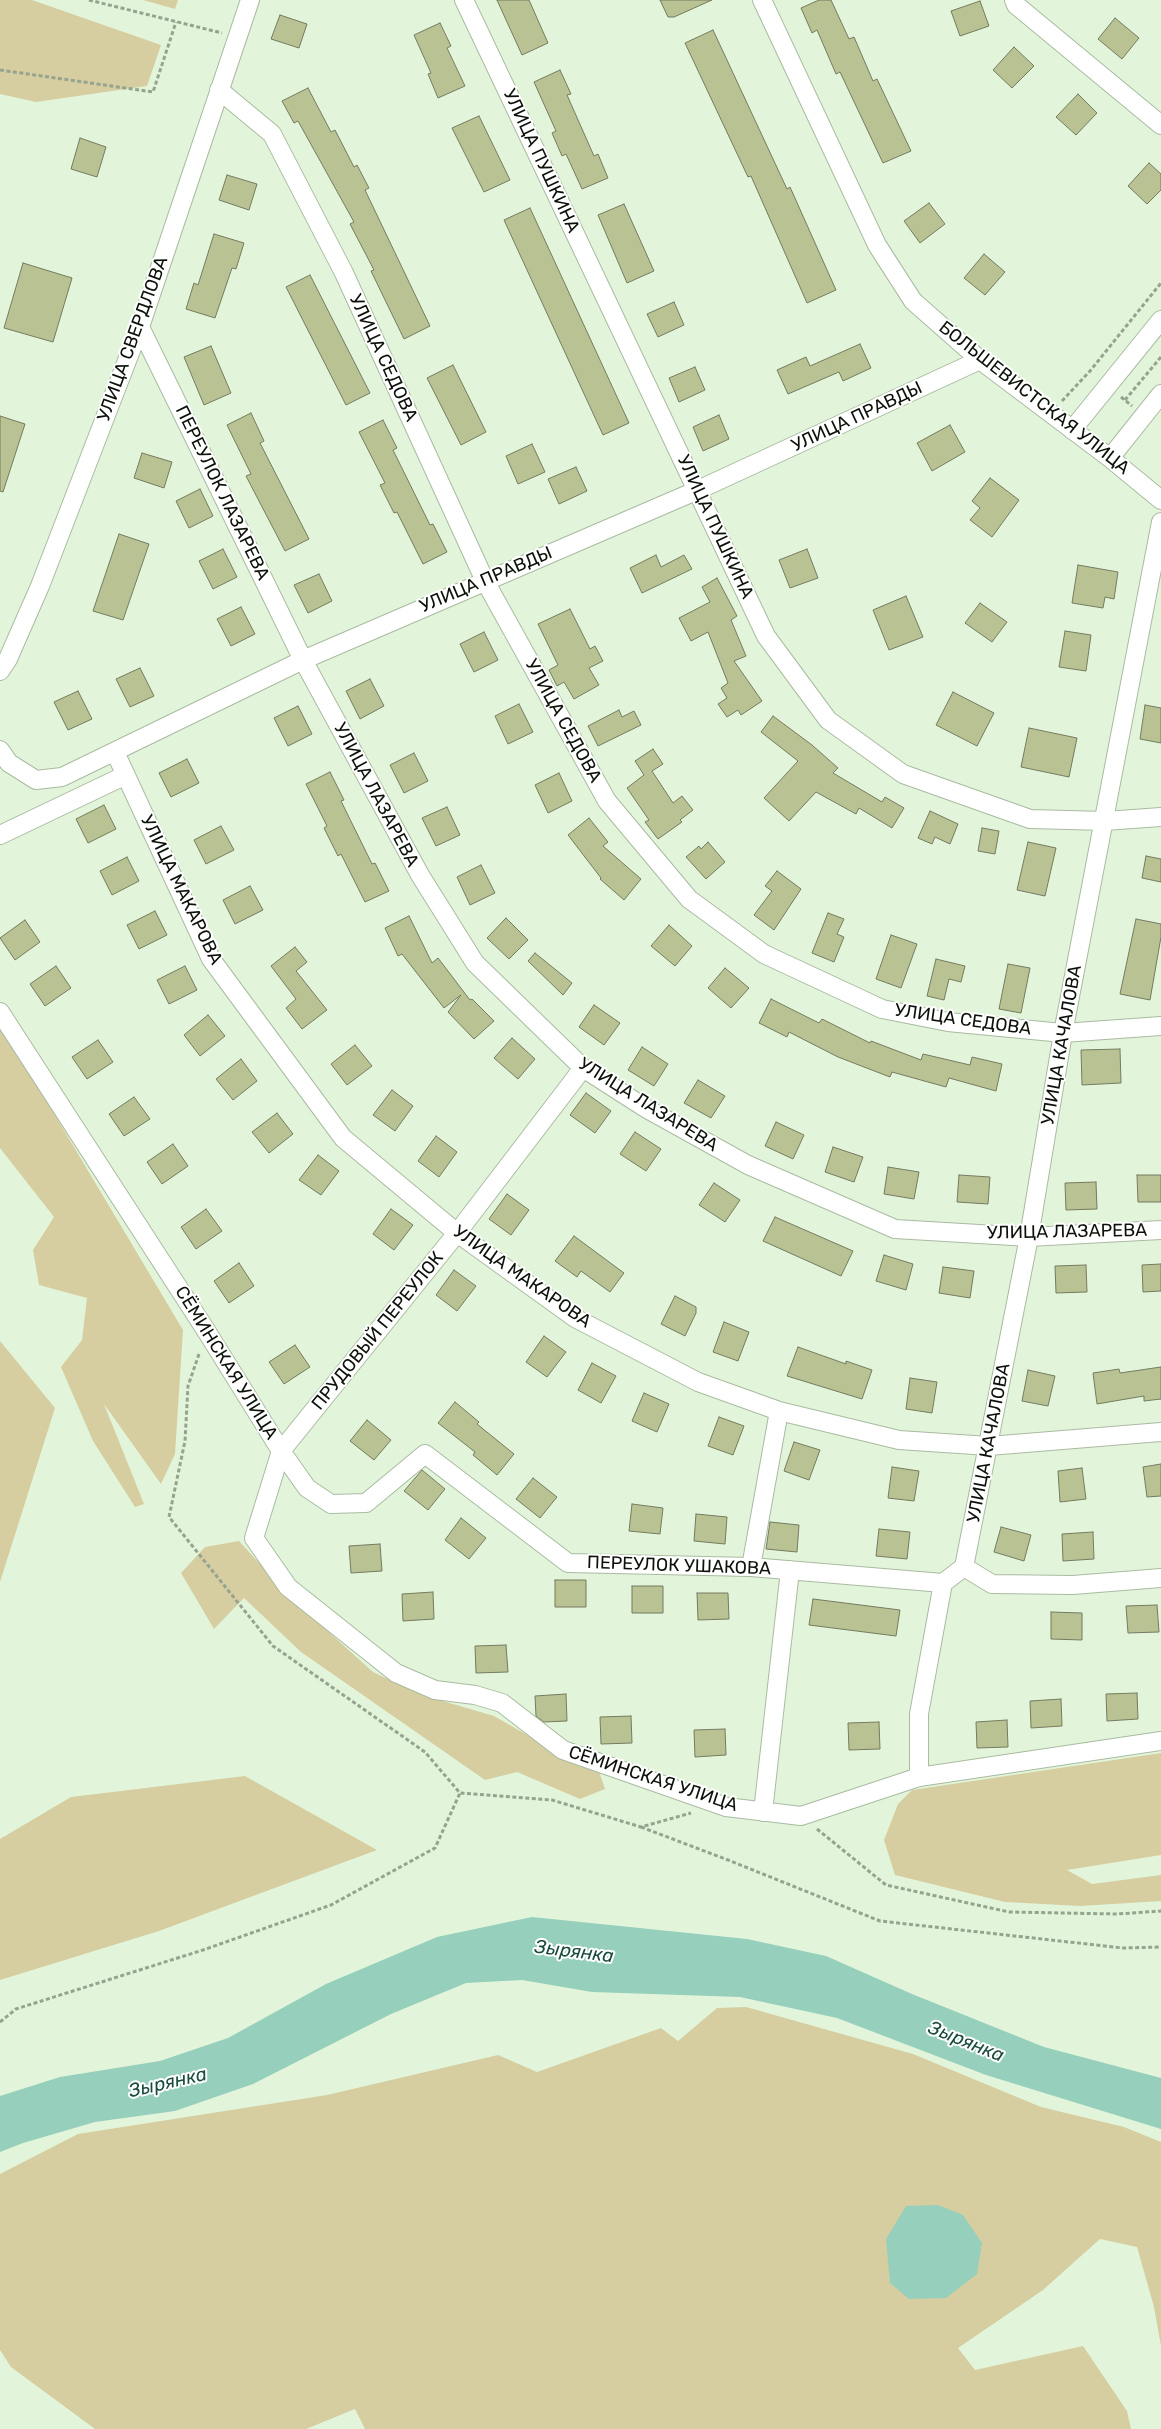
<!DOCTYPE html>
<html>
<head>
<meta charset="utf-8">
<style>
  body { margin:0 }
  canvas { display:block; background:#e2f5da }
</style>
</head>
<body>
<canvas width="1161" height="2429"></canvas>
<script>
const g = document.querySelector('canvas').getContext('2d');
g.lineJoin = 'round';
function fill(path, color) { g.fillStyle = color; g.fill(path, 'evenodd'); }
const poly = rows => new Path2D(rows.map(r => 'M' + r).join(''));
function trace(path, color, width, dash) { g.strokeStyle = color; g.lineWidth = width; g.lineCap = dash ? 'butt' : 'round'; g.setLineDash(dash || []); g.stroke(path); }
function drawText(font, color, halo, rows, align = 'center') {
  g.font = font + ' Rubik,sans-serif'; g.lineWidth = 4; g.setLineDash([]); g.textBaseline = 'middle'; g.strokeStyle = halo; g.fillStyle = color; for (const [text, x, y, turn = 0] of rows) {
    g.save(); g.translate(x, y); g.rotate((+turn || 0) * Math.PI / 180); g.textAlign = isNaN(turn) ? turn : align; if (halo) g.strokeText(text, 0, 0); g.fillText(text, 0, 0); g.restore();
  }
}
const green = poly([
  [0,0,32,0,161,45,147,86,36,102,0,94],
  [143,0,178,0,175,9],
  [0,1023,183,1330,175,1454,161,1484,104,1404,144,1504,135,1507,93,1441,61,1367,82,1340,87,1298,39,1285,33,1250,54,1217,0,1148],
  [0,1341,55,1408,0,1582],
  [239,1541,292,1599,373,1672,422,1695,494,1716,557,1752,598,1768,605,1789,580,1799,517,1772,485,1780,301,1652,244,1598,214,1629,181,1573,205,1547],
  [1161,1753,1161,1855,1067,1870,1092,1884,1161,1875,1161,1901,1080,1906,1005,1902,895,1875,884,1840,898,1804,912,1790],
  [245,1776,377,1850,159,1931,0,1980,0,1839,71,1797],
  [746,2007,913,2054,1041,2107,1124,2127,1161,2142,1161,2346,1154,2307,1137,2247,1100,2239,1043,2290,958,2348,975,2370,1083,2346,1127,2411,1131,2429,365,2429,355,2409,306,2429,95,2429,11,2367,0,2350,0,2174,78,2134,327,2095,498,2055,537,2072,661,2028,678,2041,717,2008]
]);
const water = poly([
  [532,1917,747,1939,826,1956,912,1994,1044,2047,1161,2078,1161,2129,986,2075,837,2018,740,1997,592,1992,522,1980,466,1983,391,2014,253,2084,175,2111,95,2122,23,2143,0,2152,0,2096,60,2077,160,2061,228,2038,326,1984,437,1937],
  [938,2205,963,2215,982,2243,977,2274,946,2298,909,2299,890,2283,886,2239,906,2206]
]);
const building = poly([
  [497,0,529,0,548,43,522,55,497,0],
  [660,0,712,0,674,17,668,17,660,0],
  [819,0,831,0,849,39,854,37,873,81,877,79,911,151,883,163,840,72,836,74,817,30,812,33,801,8,819,0],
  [980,1,989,26,960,36,951,11,980,1],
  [280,15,307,24,299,48,271,39,280,15],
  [1115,18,1139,38,1122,59,1098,39,1115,18],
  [440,23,451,46,447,48,465,86,438,98,428,74,431,73,414,35,440,23],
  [713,30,787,189,790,187,836,290,807,303,751,176,748,177,685,43,713,30],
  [1014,47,1034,66,1012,88,993,70,1014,47],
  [560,70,571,94,567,95,594,156,598,154,608,178,582,189,566,154,562,156,552,133,556,131,534,82,560,70],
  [308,88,331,132,335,130,354,167,357,165,369,188,365,190,430,326,404,339,371,271,374,270,350,224,354,222,298,121,294,123,282,101,308,88],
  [1078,94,1097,113,1076,135,1056,117,1078,94],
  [479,116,510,180,484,192,452,128,479,116],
  [80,138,106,147,97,177,71,169,80,138],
  [1149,163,1161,174,1161,190,1147,204,1128,186,1149,163],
  [227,175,257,184,249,210,219,200,227,175],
  [929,203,945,224,920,243,904,221,929,203],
  [624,204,654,271,627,283,598,215,624,204],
  [530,208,629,423,603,435,504,220,530,208],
  [214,234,244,243,236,269,232,268,215,318,186,309,194,283,198,285,214,234],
  [984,254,1005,272,985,295,964,278,984,254],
  [23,263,72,278,53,342,4,328,23,263],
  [310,275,370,393,346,405,286,287,310,275],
  [674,302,684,325,658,337,647,314,674,302],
  [860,344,871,368,843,381,839,372,788,394,777,370,806,357,810,366,860,344],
  [211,346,231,393,204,405,184,357,211,346],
  [453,365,486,432,461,445,427,378,453,365],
  [695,367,705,390,679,402,669,378,695,367],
  [251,413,264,441,260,443,309,539,285,551,246,476,251,474,227,425,251,413],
  [719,415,729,439,703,451,693,427,719,415],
  [0,416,25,424,3,492,0,491,0,416],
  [383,420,397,448,393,450,430,525,433,524,447,552,423,564,397,512,394,513,380,485,385,483,359,432,383,420],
  [950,425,965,452,932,471,917,443,950,425],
  [532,444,545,472,518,484,506,456,532,444],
  [142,453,172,462,164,488,134,478,142,453],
  [576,467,587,491,559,504,548,479,576,467],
  [990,478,1019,500,992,537,970,520,980,508,972,501,990,478],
  [200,489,213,516,189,528,176,501,200,489],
  [119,534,149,544,123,620,93,611,119,534],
  [223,549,237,577,213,589,199,561,223,549],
  [807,549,818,578,790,588,779,560,807,549],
  [656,555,661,567,684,555,692,569,642,593,630,568,656,555],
  [1078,565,1118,572,1114,599,1105,597,1103,608,1072,603,1078,565],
  [319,574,332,601,308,613,294,585,319,574],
  [717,578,737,616,731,620,746,656,734,661,762,701,741,715,738,710,727,717,718,704,727,698,721,688,728,683,708,632,691,641,679,618,710,602,702,587,717,578],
  [906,596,923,637,889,650,873,610,906,596],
  [980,603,1007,622,992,642,965,623,980,603],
  [241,607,255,634,231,646,217,619,241,607],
  [570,609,590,649,595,646,603,661,589,668,599,685,574,699,564,682,557,686,549,670,558,665,538,624,570,609],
  [1065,631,1091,635,1086,671,1059,667,1065,631],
  [484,632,498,660,474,672,460,644,484,632],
  [140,668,154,696,130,707,116,679,140,668],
  [370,679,384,706,360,719,346,691,370,679],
  [78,691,92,719,68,730,54,702,78,691],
  [953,692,994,713,977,746,936,725,953,692],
  [519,704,533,732,508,744,495,716,519,704],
  [1145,705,1161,708,1161,743,1140,739,1145,705],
  [298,706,312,734,288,746,274,718,298,706],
  [619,710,622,717,634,711,641,725,598,746,588,726,619,710],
  [773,716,812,745,838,768,833,773,882,802,885,797,904,808,892,828,859,808,856,814,816,792,789,821,764,798,798,761,761,732,773,716],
  [1029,728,1077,738,1069,777,1021,767,1029,728],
  [653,749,663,764,652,771,673,803,682,796,693,810,680,820,682,822,658,839,645,822,649,820,627,788,644,775,635,761,653,749],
  [414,753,428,781,404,793,390,765,414,753],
  [187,759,199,783,171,797,159,773,187,759],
  [330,772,344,800,341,801,372,864,375,863,389,891,365,902,341,854,338,856,324,828,327,826,306,784,330,772],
  [559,773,572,801,548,813,535,785,559,773],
  [104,805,116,829,88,843,76,819,104,805],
  [447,807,460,835,436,846,422,818,447,807],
  [930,811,958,824,950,844,935,837,932,844,918,838,930,811],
  [589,818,608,842,603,846,641,879,624,900,600,879,601,878,568,835,589,818],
  [221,826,234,850,206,864,194,840,221,826],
  [982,828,999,831,995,854,978,851,982,828],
  [708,842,725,862,706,879,686,857,699,846,701,849,708,842],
  [1028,842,1056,848,1045,896,1017,890,1028,842],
  [1146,856,1161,859,1161,882,1142,878,1146,856],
  [127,857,139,881,112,895,100,871,127,857],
  [481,865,495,893,470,905,457,877,481,865],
  [777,871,801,889,774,930,754,915,772,891,765,886,777,871],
  [250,886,263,910,235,924,223,900,250,886],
  [155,911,167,935,139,949,127,925,155,911],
  [828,913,844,919,837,934,844,937,834,962,812,953,828,913],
  [409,916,432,963,438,958,470,1000,472,999,494,1021,474,1039,448,1012,461,995,444,1008,402,954,398,956,385,928,409,916],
  [506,918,528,940,509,959,487,938,506,918],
  [1136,919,1161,924,1161,937,1150,1000,1120,994,1136,919],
  [25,920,40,942,15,960,0,938,25,920],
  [669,925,692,946,675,966,651,946,669,925],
  [891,935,917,944,901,988,876,979,891,935],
  [295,947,307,962,296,971,327,1010,302,1029,286,1008,296,999,271,966,295,947],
  [535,953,572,983,563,995,528,961,535,953],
  [936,959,965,966,961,982,949,979,944,1000,927,996,936,959],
  [1008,964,1030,968,1021,1013,999,1009,1008,964],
  [56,966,71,988,45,1006,30,984,56,966],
  [185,966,197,990,169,1004,157,980,185,966],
  [725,968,749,988,731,1008,708,988,725,968],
  [771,999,819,1023,822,1019,870,1043,871,1041,921,1060,923,1054,970,1065,972,1057,1002,1064,996,1091,949,1078,946,1087,892,1072,890,1077,838,1057,789,1032,787,1037,759,1023,771,999],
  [594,1005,620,1023,604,1045,579,1027,594,1005],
  [208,1015,225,1036,200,1056,184,1035,208,1015],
  [512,1038,535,1059,518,1079,494,1058,512,1038],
  [98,1040,113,1062,87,1079,72,1057,98,1040],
  [355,1045,372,1066,347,1085,331,1064,355,1045],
  [642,1047,668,1064,654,1086,628,1070,642,1047],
  [1120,1049,1121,1083,1082,1085,1081,1050,1120,1049],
  [241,1059,257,1081,233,1100,216,1079,241,1059],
  [698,1080,725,1096,711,1118,684,1103,698,1080],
  [392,1090,413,1106,395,1131,373,1115,392,1090],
  [586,1093,611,1111,595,1133,570,1115,586,1093],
  [134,1097,150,1119,124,1136,109,1114,134,1097],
  [277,1113,293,1134,269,1153,252,1132,277,1113],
  [776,1122,804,1135,793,1159,765,1146,776,1122],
  [635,1132,661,1149,646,1171,620,1154,635,1132],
  [436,1136,457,1152,439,1177,418,1161,436,1136],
  [173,1144,188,1166,162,1184,147,1162,173,1144],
  [833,1147,863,1157,854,1182,825,1172,833,1147],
  [318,1155,339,1171,321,1195,299,1180,318,1155],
  [888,1167,919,1172,914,1199,884,1194,888,1167],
  [959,1175,990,1177,988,1204,957,1202,959,1175],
  [1137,1175,1161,1175,1161,1202,1138,1202,1137,1175],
  [1096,1182,1097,1209,1066,1210,1065,1183,1096,1182],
  [714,1183,740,1200,725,1222,699,1205,714,1183],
  [507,1194,529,1210,511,1235,489,1219,507,1194],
  [206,1209,222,1231,196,1249,181,1227,206,1209],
  [391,1209,413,1225,394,1250,373,1234,391,1209],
  [775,1217,853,1251,841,1276,763,1241,775,1217],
  [574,1236,624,1273,610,1292,581,1271,577,1277,555,1261,574,1236],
  [884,1255,913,1264,906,1290,876,1281,884,1255],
  [239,1263,254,1286,229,1303,214,1281,239,1263],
  [1161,1264,1161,1291,1143,1292,1142,1265,1161,1264],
  [1086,1265,1087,1292,1056,1293,1055,1266,1086,1265],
  [943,1267,974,1271,970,1298,939,1293,943,1267],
  [454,1270,476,1286,457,1311,436,1295,454,1270],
  [675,1296,696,1307,696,1313,685,1336,661,1324,675,1296],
  [724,1322,749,1332,738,1361,713,1352,724,1322],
  [544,1336,566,1352,547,1377,526,1362,544,1336],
  [295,1345,310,1367,284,1384,269,1362,295,1345],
  [798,1347,846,1364,846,1361,872,1370,862,1399,787,1376,798,1347],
  [592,1363,616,1376,601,1403,578,1390,592,1363],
  [1161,1367,1161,1399,1144,1401,1144,1396,1097,1404,1093,1373,1119,1369,1120,1373,1161,1367],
  [1028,1370,1055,1376,1048,1406,1022,1401,1028,1370],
  [910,1378,937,1382,932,1413,906,1409,910,1378],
  [644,1393,669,1404,657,1432,632,1421,644,1393],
  [455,1402,479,1422,477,1424,514,1454,497,1475,473,1455,475,1452,438,1423,455,1402],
  [719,1417,744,1426,733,1455,708,1446,719,1417],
  [367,1420,391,1440,374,1460,350,1441,367,1420],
  [794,1442,820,1450,809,1480,784,1471,794,1442],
  [1161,1464,1161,1496,1147,1497,1143,1467,1161,1464],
  [892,1467,919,1471,914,1501,888,1498,892,1467],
  [1082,1468,1086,1499,1060,1502,1058,1471,1082,1468],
  [422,1470,445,1489,428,1510,404,1491,422,1470],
  [533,1478,557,1497,540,1518,516,1499,533,1478],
  [632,1504,663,1508,660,1534,629,1531,632,1504],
  [696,1514,727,1517,725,1544,694,1541,696,1514],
  [461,1518,486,1538,469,1559,445,1540,461,1518],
  [770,1522,799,1525,797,1552,766,1549,770,1522],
  [1001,1527,1031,1535,1024,1561,994,1552,1001,1527],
  [879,1529,910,1532,907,1559,876,1556,879,1529],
  [1093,1532,1094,1559,1063,1561,1062,1534,1093,1532],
  [380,1544,382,1571,351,1573,349,1546,380,1544],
  [555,1580,586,1580,586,1607,555,1607,555,1580],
  [632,1586,663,1586,663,1613,632,1613,632,1586],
  [433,1592,434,1619,403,1621,402,1594,433,1592],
  [697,1593,728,1593,729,1619,698,1620,697,1593],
  [813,1599,900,1610,896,1636,809,1625,813,1599],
  [1157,1605,1159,1632,1128,1633,1126,1606,1157,1605],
  [1051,1612,1082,1613,1082,1640,1051,1639,1051,1612],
  [506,1645,508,1672,476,1673,475,1646,506,1645],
  [1137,1693,1138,1719,1107,1721,1106,1694,1137,1693],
  [566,1694,567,1721,544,1722,536,1716,535,1696,566,1694],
  [1061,1699,1062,1726,1031,1728,1030,1701,1061,1699],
  [631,1716,632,1743,601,1744,600,1717,631,1716],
  [1007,1720,1008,1747,977,1748,976,1722,1007,1720],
  [879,1722,880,1749,849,1750,848,1723,879,1722],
  [725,1729,726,1755,695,1757,694,1730,725,1729]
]);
const path = poly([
  [89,0,222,33],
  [0,70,153,92,176,22],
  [1121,397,1132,406],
  [1125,400,1161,357],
  [1062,401,1090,371,1161,283],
  [199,1354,188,1386,185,1441,169,1517,273,1646,425,1752,460,1793,552,1800,641,1827,691,1813],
  [641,1827,728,1860,880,1921,1123,1948,1161,1947],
  [817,1829,886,1885,1009,1912,1117,1914,1161,1911],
  [0,2022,16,2009,203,1950,331,1905,435,1848,460,1793]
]);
const minor = poly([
  [464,0,766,636,828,720,903,774,1030,819,1105,821,1161,817],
  [762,0,877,245,913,301,980,360,1110,458,1161,500],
  [1014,0,1016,5,1161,125],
  [219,90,272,134,344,273,485,581,607,801,689,899,764,954,882,1009,948,1022,1063,1033,1161,1026],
  [140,327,303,660,420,875,475,963,583,1068,647,1109,748,1165,895,1229,1029,1237,1161,1230],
  [1072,430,1161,320],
  [1110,458,1161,394],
  [0,671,8,659,40,586,140,327,250,0],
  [0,750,9,763,36,780,62,777,303,660,698,490,980,360],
  [115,752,211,959,343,1138,457,1233,575,1318,698,1382,779,1411,899,1440,989,1446,1161,1432],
  [0,835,126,775],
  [0,1012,207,1332,281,1451,307,1488,331,1504,366,1503,425,1454,568,1563,751,1567,943,1583,964,1567],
  [583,1068,457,1233,281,1451,254,1538,288,1587,396,1673,435,1690,475,1695,502,1703,563,1750,726,1807,801,1816,919,1777,1161,1741],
  [751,1567,779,1411],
  [964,1567,1029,1237,1063,1033,1161,522],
  [964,1567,992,1584,1073,1585,1161,1578],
  [919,1777,919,1714,943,1583],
  [763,1812,790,1570]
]);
const streetNames = [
  ["УЛИЦА ПУШКИНА",541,161,65],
  ["УЛИЦА СВЕРДЛОВА",133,339,-70],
  ["УЛИЦА СЕДОВА",383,358,65],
  ["БОЛЬШЕВИСТСКАЯ УЛИЦА",1034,398,38],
  ["УЛИЦА ПРАВДЫ",857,417,-25],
  ["ПЕРЕУЛОК ЛАЗАРЕВА",222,493,64],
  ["УЛИЦА ПУШКИНА",715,527,65],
  ["УЛИЦА ПРАВДЫ",486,580,-23],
  ["УЛИЦА СЕДОВА",563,721,61],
  ["УЛИЦА ЛАЗАРЕВА",376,795,62],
  ["УЛИЦА МАКАРОВА",181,890,64],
  ["УЛИЦА СЕДОВА",963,1020,8],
  ["УЛИЦА КАЧАЛОВА",1062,1045,-80],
  ["УЛИЦА ЛАЗАРЕВА",648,1105,32],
  ["УЛИЦА ЛАЗАРЕВА",1067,1232,-1],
  ["УЛИЦА МАКАРОВА",522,1277,35],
  ["ПРУДОВЫЙ ПЕРЕУЛОК",378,1331,-51],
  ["СЁМИНСКАЯ УЛИЦА",226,1363,58],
  ["УЛИЦА КАЧАЛОВА",989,1443,-79],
  ["ПЕРЕУЛОК УШАКОВА",679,1566,2],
  ["СЁМИНСКАЯ УЛИЦА",653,1779,18]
];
const waterNames = [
  ["Зырянка",574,1952,7],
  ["Зырянка",966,2042,22],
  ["Зырянка",168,2083,-13]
];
fill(green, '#d6cea1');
fill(water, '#96cfbc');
fill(building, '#b8c293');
trace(building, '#757b60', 1);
trace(minor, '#a9bba1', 20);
trace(path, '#95a38f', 3, [4, 2.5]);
trace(minor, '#fff', 18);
drawText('18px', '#0c1209', '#fff', streetNames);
drawText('italic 19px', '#1b4b3e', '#fff', waterNames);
</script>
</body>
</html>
